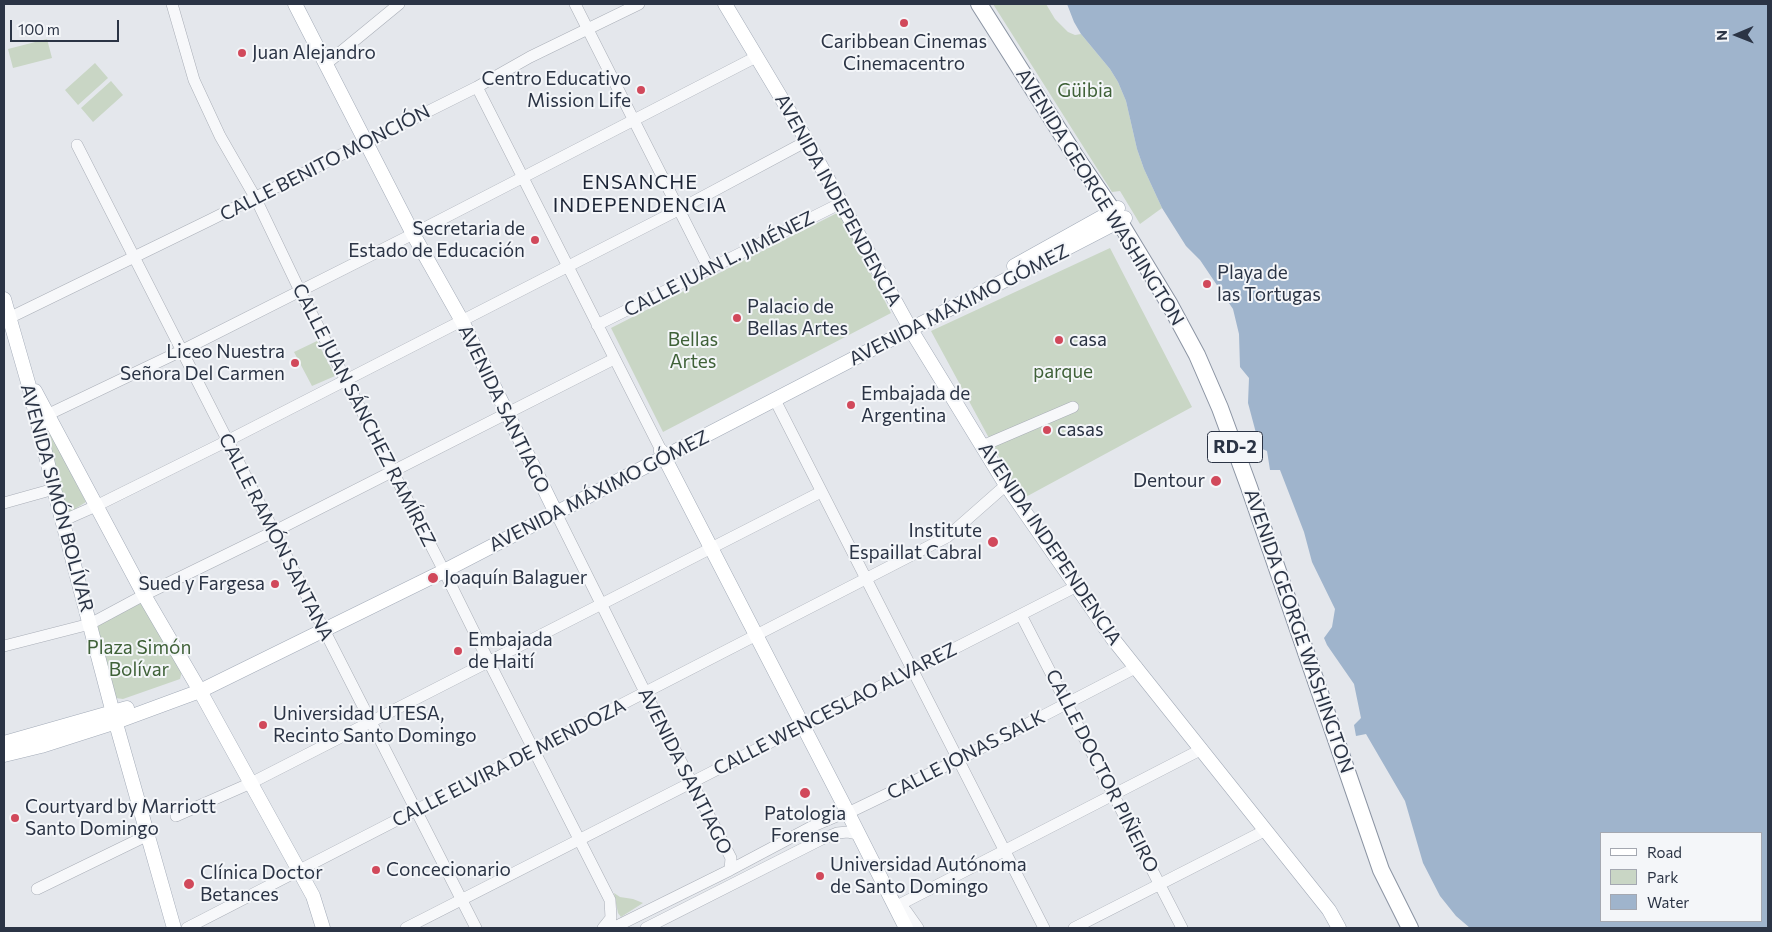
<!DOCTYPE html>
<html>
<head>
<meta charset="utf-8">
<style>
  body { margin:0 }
  #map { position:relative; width:1772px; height:932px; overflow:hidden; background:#e4e7ec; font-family:Commissioner,sans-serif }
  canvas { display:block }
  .frame { position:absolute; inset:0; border:5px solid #2b3445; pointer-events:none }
  .legend { position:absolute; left:1600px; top:832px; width:162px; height:90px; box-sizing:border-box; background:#f4f6f9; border:1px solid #a4a8b1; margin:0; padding:6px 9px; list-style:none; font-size:15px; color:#2b3445 }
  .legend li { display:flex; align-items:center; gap:10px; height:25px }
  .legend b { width:25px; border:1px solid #a4a8b1 }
  .north { position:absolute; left:1712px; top:10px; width:50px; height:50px; -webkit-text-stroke:4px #f4f6f9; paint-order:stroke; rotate:269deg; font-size:14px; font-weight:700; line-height:20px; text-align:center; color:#2b3445 }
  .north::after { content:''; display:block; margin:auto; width:18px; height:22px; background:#2b3445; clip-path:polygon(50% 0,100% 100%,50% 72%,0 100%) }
  .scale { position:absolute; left:10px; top:20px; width:109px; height:22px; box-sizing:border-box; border:2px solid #2b3445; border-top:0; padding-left:6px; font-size:15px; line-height:18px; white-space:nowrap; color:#2b3445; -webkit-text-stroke:4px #f4f6f9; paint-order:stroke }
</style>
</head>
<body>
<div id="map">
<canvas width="1772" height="932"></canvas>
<div class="frame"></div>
<ul class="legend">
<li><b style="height:6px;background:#fff"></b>Road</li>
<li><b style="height:14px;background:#c9d6c5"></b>Park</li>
<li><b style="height:14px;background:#9fb4cc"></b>Water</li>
</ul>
<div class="north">N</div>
<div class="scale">100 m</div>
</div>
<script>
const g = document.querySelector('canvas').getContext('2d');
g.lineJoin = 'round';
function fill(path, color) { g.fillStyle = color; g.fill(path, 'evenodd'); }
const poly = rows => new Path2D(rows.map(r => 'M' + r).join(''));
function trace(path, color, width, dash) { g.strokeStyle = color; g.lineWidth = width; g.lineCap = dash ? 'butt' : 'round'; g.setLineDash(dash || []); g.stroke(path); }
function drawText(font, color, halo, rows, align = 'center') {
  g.font = font + ' Commissioner,sans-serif'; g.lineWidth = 4; g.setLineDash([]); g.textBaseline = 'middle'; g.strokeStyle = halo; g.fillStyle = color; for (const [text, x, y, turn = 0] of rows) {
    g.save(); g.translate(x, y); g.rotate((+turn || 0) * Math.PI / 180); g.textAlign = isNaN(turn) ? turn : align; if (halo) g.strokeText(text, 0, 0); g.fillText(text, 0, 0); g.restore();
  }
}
const green = poly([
  [993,4,1046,4,1055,19,1068,32,1075,35,1081,34,1110,69,1118,82,1126,101,1137,149,1144,169,1162,208,1140,224,1120,191,1112,192],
  [47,39,52,58,13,68,8,49],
  [95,63,108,78,78,105,65,90],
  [111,81,123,95,93,122,81,108],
  [839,212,891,313,663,432,611,328],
  [1110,248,1192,407,1022,499,931,331],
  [317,341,335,376,312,386,294,352],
  [37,408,86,502,70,512,66,511],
  [139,603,144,604,182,671,180,679,123,699,115,698,97,630,99,622],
  [614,893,620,897,633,899,643,903,621,917,618,913]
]);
const water = poly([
  [1067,4,1768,4,1768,928,1470,928,1456,916,1440,896,1423,863,1405,801,1366,734,1356,736,1354,725,1361,718,1354,684,1327,645,1324,638,1332,627,1335,609,1312,562,1304,532,1280,470,1270,470,1267,451,1260,448,1248,403,1249,378,1240,367,1239,334,1233,309,1200,260,1186,246,1162,208,1144,169,1137,149,1126,101,1118,82,1110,69,1081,34,1074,22],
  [1601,833,1761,833,1761,921,1601,921]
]);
const minor = poly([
  [172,4,194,80,220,136,255,197,300,291,444,571,489,662,610,900,611,918,603,928],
  [575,4,709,269],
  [326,64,399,4],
  [477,87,661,450],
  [77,145,476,928],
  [9,318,210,220,477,87,530,57,639,4],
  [597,325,841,203],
  [775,400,1044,928],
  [47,415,181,351,413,234,756,57],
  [982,446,1073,407],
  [4,503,54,489],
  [556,513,645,692,731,858,730,870],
  [62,521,96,506,227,441,678,210,807,141],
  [1021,615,1182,928],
  [4,646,90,624,144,595,273,532,614,359],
  [176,816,251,783,821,492],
  [37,889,148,835],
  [895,907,1202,749],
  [896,909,906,911,918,928],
  [187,928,947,537,1006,485],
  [406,928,1077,586],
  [613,928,730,870,811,827,837,816,848,813,958,760,1137,667],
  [646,928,822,839,837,833,848,832,858,834],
  [1074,928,1266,830]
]);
const major = poly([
  [295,4,413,234,462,321,556,513],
  [725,4,807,141,911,330,1006,485,1113,639,1329,910,1339,928],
  [1014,266,1118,208],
  [4,299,29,386,54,489,113,713,174,928],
  [35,391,144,595,200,691,313,896,323,928],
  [661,451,848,813,906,928],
  [4,743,127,708],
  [4,755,41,746,116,722,200,691,444,571,1125,218]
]);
const highway = poly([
  [979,4,1076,157,1113,211,1170,305,1197,355,1220,408,1249,487,1381,870,1410,928]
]);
const markers = [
  [904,23,5,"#d1495b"],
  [242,53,5,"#d1495b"],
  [641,90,5,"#d1495b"],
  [535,240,5,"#d1495b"],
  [1207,284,5,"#d1495b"],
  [737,318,5,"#d1495b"],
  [1059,340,5,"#d1495b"],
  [295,363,5,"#d1495b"],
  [851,405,5,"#d1495b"],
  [1047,430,5,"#d1495b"],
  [1216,481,6,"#d1495b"],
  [993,542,6,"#d1495b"],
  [433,578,6,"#d1495b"],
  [275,584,5,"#d1495b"],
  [458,651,5,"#d1495b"],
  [263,725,5,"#d1495b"],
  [805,793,6,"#d1495b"],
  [15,818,5,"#d1495b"],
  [376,870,5,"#d1495b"],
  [820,876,5,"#d1495b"],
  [189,884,6,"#d1495b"]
];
const shields = [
  [1235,447,55]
];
const shieldNames = [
  ["RD-2",1235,447]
];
const poiNames = [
  ["Caribbean Cinemas",904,42,"center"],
  ["Cinemacentro",904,64,"center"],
  ["Juan Alejandro",252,53],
  ["Centro Educativo",631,79,"right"],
  ["Mission Life",631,101,"right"],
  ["Secretaria de",525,229,"right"],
  ["Estado de Educación",525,251,"right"],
  ["Playa de",1217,273],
  ["las Tortugas",1217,295],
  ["Palacio de",747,307],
  ["Bellas Artes",747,329],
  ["casa",1069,340],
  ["Liceo Nuestra",285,352,"right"],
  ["Señora Del Carmen",285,374,"right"],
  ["Embajada de",861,394],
  ["Argentina",861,416],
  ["casas",1057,430],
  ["Dentour",1205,481,"right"],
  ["Institute",982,531,"right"],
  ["Espaillat Cabral",982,553,"right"],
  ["Joaquín Balaguer",444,578],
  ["Sued y Fargesa",265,584,"right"],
  ["Embajada",468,640],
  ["de Haití",468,662],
  ["Universidad UTESA,",273,714],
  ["Recinto Santo Domingo",273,736],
  ["Courtyard by Marriott",25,807],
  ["Santo Domingo",25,829],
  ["Patologia",805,814,"center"],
  ["Forense",805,836,"center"],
  ["Universidad Autónoma",830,865],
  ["de Santo Domingo",830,887],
  ["Concecionario",386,870],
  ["Clínica Doctor",200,873],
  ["Betances",200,895]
];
const parkNames = [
  ["Güibia",1085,91],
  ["Bellas",693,340],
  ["Artes",693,362],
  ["parque",1063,372],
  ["Plaza Simón",139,648],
  ["Bolívar",139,670]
];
const streetNames = [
  ["CALLE BENITO MONCIÓN",325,163,-27],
  ["AVENIDA GEORGE WASHINGTON",1100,197,58],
  ["AVENIDA INDEPENDENCIA",838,200,61],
  ["CALLE JUAN L. JIMÉNEZ",719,264,-27],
  ["AVENIDA MÁXIMO GÓMEZ",959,305,-27],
  ["AVENIDA SANTIAGO",504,409,64],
  ["CALLE JUAN SÁNCHEZ RAMÍREZ",364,415,63],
  ["AVENIDA MÁXIMO GÓMEZ",599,491,-27],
  ["AVENIDA SIMÓN BOLÍVAR",57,498,75],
  ["CALLE RAMÓN SANTANA",276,537,63],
  ["AVENIDA INDEPENDENCIA",1050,544,56],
  ["AVENIDA GEORGE WASHINGTON",1299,631,71],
  ["CALLE WENCESLAO ALVAREZ",835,709,-27],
  ["CALLE JONAS SALK",966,755,-27],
  ["CALLE ELVIRA DE MENDOZA",509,763,-27],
  ["AVENIDA SANTIAGO",685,771,63],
  ["CALLE DOCTOR PIÑEIRO",1102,771,63]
];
const neighbourhoodNames = [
  ["ENSANCHE",640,182],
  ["INDEPENDENCIA",640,205]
];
fill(green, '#c9d6c5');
fill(water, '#9fb4cc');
trace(minor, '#a9aeb7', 12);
trace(major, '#a3abb8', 15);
trace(highway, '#8b94a3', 18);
trace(minor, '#f7f8fa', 11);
trace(major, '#fff', 14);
trace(highway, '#fff', 16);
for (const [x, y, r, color] of markers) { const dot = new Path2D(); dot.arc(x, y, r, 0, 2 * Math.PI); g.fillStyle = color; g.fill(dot); trace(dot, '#f4f6f9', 2); }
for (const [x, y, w] of shields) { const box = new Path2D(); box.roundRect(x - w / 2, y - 15.5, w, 31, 4); g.fillStyle = '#f4f6f9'; g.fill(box); trace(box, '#2b3445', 1); }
drawText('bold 18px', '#2b3445', null, shieldNames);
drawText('19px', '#2b3445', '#f4f6f9', poiNames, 'left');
drawText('19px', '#3f6138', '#f4f6f9', parkNames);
drawText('19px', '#2b3445', '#f4f6f9', streetNames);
g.letterSpacing = '1px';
drawText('20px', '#1d2536', '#f4f6f9', neighbourhoodNames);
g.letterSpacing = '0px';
</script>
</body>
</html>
